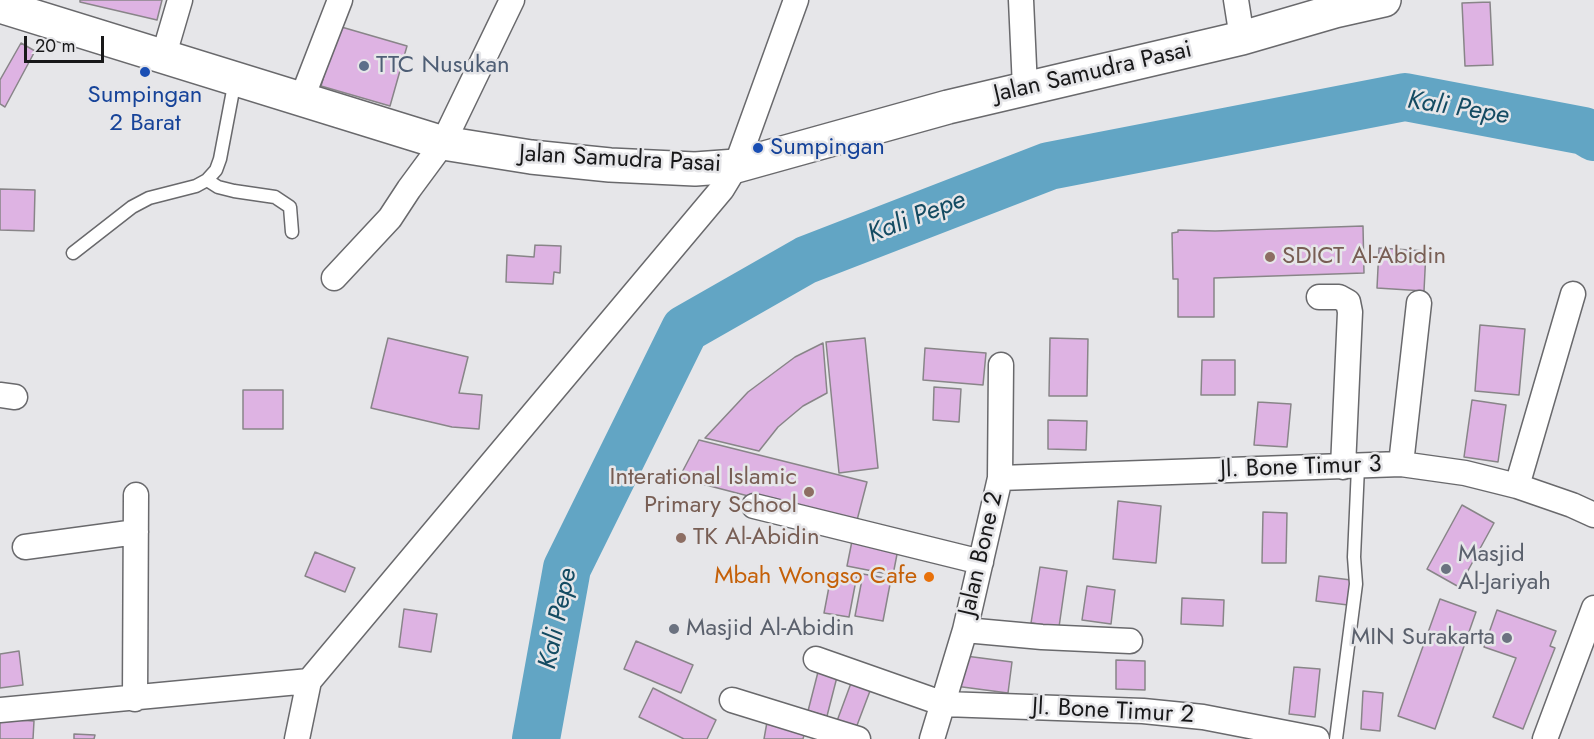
<!DOCTYPE html>
<html>
<head>
<meta charset="utf-8">
<style>
  body { margin:0 }
  #map { position:relative; width:1594px; height:739px; overflow:hidden; background:#e6e6e9; font-family:Jost,sans-serif }
  canvas { display:block }
  .scale { position:absolute; left:24px; top:36px; width:80px; height:27px; box-sizing:border-box; border:3px solid #181819; border-top:0; padding-left:8px; font-size:18px; line-height:21px; white-space:nowrap; color:#181819; -webkit-text-stroke:4px #e6e6e9; paint-order:stroke }
</style>
</head>
<body>
<div id="map">
<canvas width="1594" height="739"></canvas>
<div class="scale">20 m</div>
</div>
<script>
const g = document.querySelector('canvas').getContext('2d');
g.lineJoin = 'round';
const poly = rows => new Path2D(rows.map(r => 'M' + r).join(''));
function trace(path, color, width, dash) { g.strokeStyle = color; g.lineWidth = width; g.lineCap = dash ? 'butt' : 'round'; g.setLineDash(dash || []); g.stroke(path); }
function fill(path, color) { g.fillStyle = color; g.fill(path, 'evenodd'); }
function drawText(font, color, halo, rows, align = 'center') {
  g.font = font + ' Jost,sans-serif'; g.lineWidth = 5; g.setLineDash([]); g.textBaseline = 'middle'; g.strokeStyle = halo; g.fillStyle = color; for (const [text, x, y, turn = 0] of rows) {
    g.save(); g.translate(x, y); g.rotate((+turn || 0) * Math.PI / 180); g.textAlign = isNaN(turn) ? turn : align; if (halo) g.strokeText(text, 0, 0); g.fillText(text, 0, 0); g.restore();
  }
}
const river = poly([
  [536,739,567,568,685,329,806,260,1049,166,1405,97,1584,131,1594,137]
]);
const building = poly([
  [80,0,162,0,157,20,80,2,80,0],
  [1490,2,1493,65,1465,66,1462,3,1490,2],
  [338,26,407,46,390,106,321,86,338,26],
  [21,43,35,51,5,107,0,104,0,80,21,43],
  [0,189,35,190,34,231,0,230,0,189],
  [1363,226,1364,273,1214,278,1214,317,1178,317,1178,279,1173,279,1172,233,1178,232,1178,230,1215,231,1363,226],
  [535,245,561,246,560,273,554,272,553,284,506,282,507,255,534,257,535,245],
  [1379,248,1426,251,1424,291,1377,288,1379,248],
  [1480,325,1525,329,1519,395,1475,391,1480,325],
  [388,338,468,357,459,393,482,395,479,429,452,427,371,408,388,338],
  [865,338,878,468,839,473,826,342,865,338],
  [1050,338,1088,339,1087,396,1049,396,1050,338],
  [823,343,827,393,803,406,791,416,778,427,759,451,705,438,748,392,795,357,823,343],
  [925,348,986,353,983,385,923,380,925,348],
  [1202,360,1235,360,1235,395,1201,395,1202,360],
  [934,387,961,389,959,422,933,420,934,387],
  [243,390,283,390,283,429,243,429,243,390],
  [1472,400,1506,405,1498,462,1464,457,1472,400],
  [1258,402,1291,404,1287,447,1254,445,1258,402],
  [1048,420,1087,421,1086,450,1048,449,1048,420],
  [699,440,867,482,856,524,679,478,699,440],
  [1118,501,1161,506,1156,563,1113,559,1118,501],
  [1462,505,1494,523,1459,587,1427,569,1462,505],
  [1263,512,1287,513,1286,563,1262,563,1263,512],
  [852,541,898,549,893,575,847,566,852,541],
  [315,552,355,568,345,592,305,576,315,552],
  [1040,567,1067,571,1059,627,1031,623,1040,567],
  [832,571,857,575,849,617,824,613,832,571],
  [863,574,891,579,883,621,855,616,863,574],
  [1319,576,1351,580,1348,605,1316,601,1319,576],
  [1087,586,1115,590,1111,624,1082,620,1087,586],
  [1182,598,1224,600,1223,626,1181,624,1182,598],
  [1440,599,1476,612,1435,729,1398,716,1440,599],
  [404,609,437,614,431,652,399,647,404,609],
  [1497,610,1556,631,1550,646,1555,648,1523,729,1493,717,1516,658,1484,647,1497,610],
  [636,641,693,665,681,693,624,669,636,641],
  [19,651,23,685,0,688,0,654,19,651],
  [958,655,1012,662,1008,693,955,686,958,655],
  [1116,660,1145,661,1145,690,1116,689,1116,660],
  [1294,667,1320,669,1315,717,1289,714,1294,667],
  [818,672,837,677,827,716,808,711,818,672],
  [854,675,873,683,856,728,837,721,854,675],
  [653,688,716,720,707,739,684,739,639,717,653,688],
  [1363,691,1383,693,1380,731,1361,729,1363,691],
  [0,719,34,721,33,739,0,739,0,719],
  [767,722,805,731,803,739,764,739,767,722],
  [74,734,95,735,94,739,74,739,74,734]
]);
const lane = poly([
  [207,180,218,187,234,191,275,197,290,207,292,232],
  [73,253,132,207,149,198,196,186,207,180,216,170,220,159,235,80],
  [1336,739,1356,584,1354,557,1358,467]
]);
const street = poly([
  [1021,0,1025,88],
  [1236,0,1242,38],
  [163,58,180,0],
  [302,98,340,0],
  [334,278,390,218,409,189,443,143,512,0],
  [1319,297,1339,297,1348,302,1350,312,1343,467],
  [0,395,15,397],
  [1401,464,1419,303],
  [1000,478,1401,464,1465,473,1517,486,1572,505,1594,515],
  [1517,486,1573,294],
  [754,506,981,562],
  [25,547,136,532],
  [965,630,1042,637,1130,641],
  [816,659,944,704,1143,711,1203,717,1317,739],
  [135,699,136,495],
  [732,700,858,739],
  [0,710,309,681],
  [297,739,309,681,722,189,736,166,796,0],
  [932,739,965,630,1000,478,1001,365],
  [1545,739,1594,608]
]);
const secondary = poly([
  [0,6,443,143,531,157,610,165,695,169,736,166,948,107,1242,38,1335,11,1384,0]
]);
const markers = [
  [364,66,6,"#5c6f8a"],
  [145,72,6,"#1a4fb4"],
  [758,148,6,"#1a4fb4"],
  [1270,257,6,"#8d6e63"],
  [809,492,6,"#8d6e63"],
  [681,538,6,"#8d6e63"],
  [1446,569,6,"#6b7280"],
  [929,577,6,"#e8710a"],
  [674,629,6,"#6b7280"],
  [1507,638,6,"#6b7280"]
];
const serviceNames = [
  ["TTC Nusukan",376,66]
];
const streetNames = [
  ["Jalan Samudra Pasai",1093,73,-13],
  ["Jalan Samudra Pasai",620,160,3],
  ["Jl. Bone Timur 3",1301,468,-2],
  ["Jalan Bone 2",982,554,-77],
  ["Jl. Bone Timur 2",1113,712,3]
];
const transitNames = [
  ["Sumpingan",145,96],
  ["2 Barat",145,124],
  ["Sumpingan",770,148,"left"]
];
const educationNames = [
  ["SDICT Al-Abidin",1282,257],
  ["Interational Islamic",797,478,"right"],
  ["Primary School",797,506,"right"],
  ["TK Al-Abidin",693,538]
];
const worshipNames = [
  ["Masjid",1458,555],
  ["Al-Jariyah",1458,583],
  ["Masjid Al-Abidin",686,629],
  ["MIN Surakarta",1495,638,"right"]
];
const foodNames = [
  ["Mbah Wongso Cafe",917,577]
];
const waterNames = [
  ["Kali Pepe",1458,109,9],
  ["Kali Pepe",917,218,-21],
  ["Kali Pepe",559,619,-78]
];
trace(river, '#62a5c4', 48);
fill(building, '#deb3e3');
trace(building, '#888588', 1.5);
trace(lane, '#69696c', 15);
trace(street, '#69696c', 27);
trace(secondary, '#69696c', 36);
trace(lane, '#fff', 12);
trace(street, '#fff', 24);
trace(secondary, '#fff', 33);
for (const [x, y, r, color] of markers) { const dot = new Path2D(); dot.arc(x, y, r, 0, 2 * Math.PI); g.fillStyle = color; g.fill(dot); trace(dot, '#e6e6e9', 2); }
drawText('24px', '#4e5e75', '#e6e6e9', serviceNames, 'left');
drawText('24px', '#181819', '#e6e6e9', streetNames);
drawText('24px', '#164399', '#e6e6e9', transitNames);
drawText('24px', '#785e54', '#e6e6e9', educationNames, 'left');
drawText('24px', '#5b616d', '#e6e6e9', worshipNames, 'left');
drawText('24px', '#c56008', '#e6e6e9', foodNames, 'right');
drawText('italic 26px', '#144b62', '#e6e6e9', waterNames);
</script>
</body>
</html>
